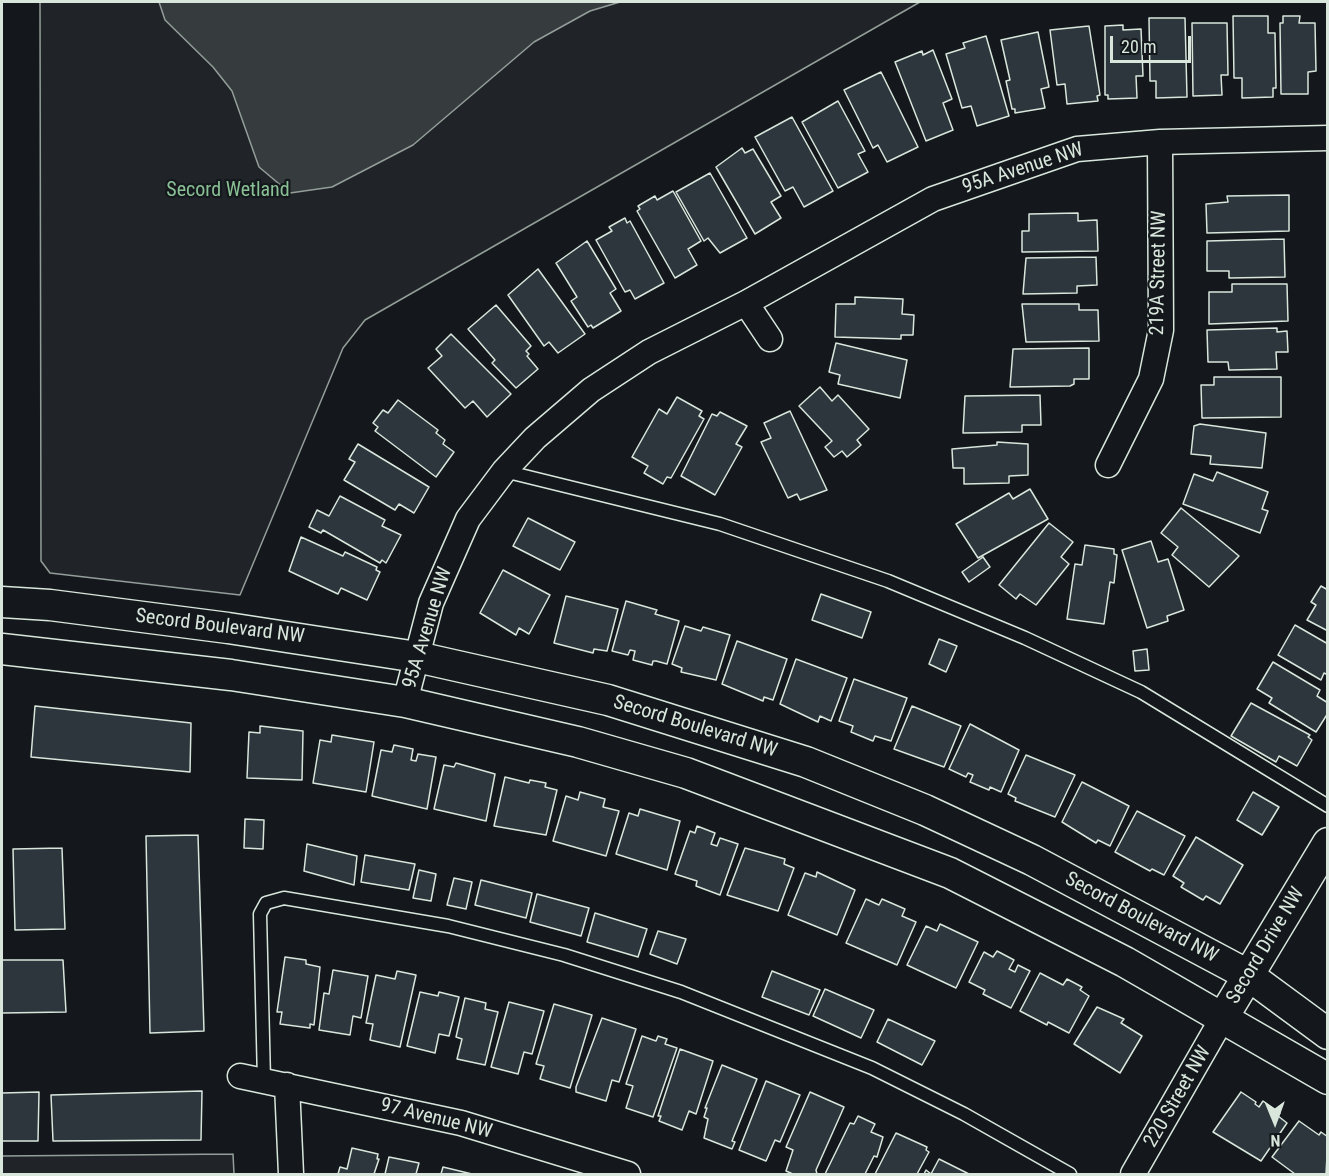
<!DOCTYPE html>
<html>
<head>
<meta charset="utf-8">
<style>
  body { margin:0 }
  #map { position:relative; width:1329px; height:1176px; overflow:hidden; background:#14181c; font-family:"Roboto Condensed",sans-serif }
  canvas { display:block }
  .frame { position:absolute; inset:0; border:3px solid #d8e6dc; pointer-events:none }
  .north { position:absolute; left:1245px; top:1092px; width:60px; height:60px; -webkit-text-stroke:4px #14181c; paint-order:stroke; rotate:179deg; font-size:16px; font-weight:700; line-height:24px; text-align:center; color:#d8e6dc }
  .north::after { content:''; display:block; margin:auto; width:21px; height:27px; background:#d8e6dc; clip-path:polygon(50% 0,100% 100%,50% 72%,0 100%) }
  .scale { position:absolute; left:1110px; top:36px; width:81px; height:27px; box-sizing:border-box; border:3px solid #d8e6dc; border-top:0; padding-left:8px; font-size:18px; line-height:21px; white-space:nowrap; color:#d8e6dc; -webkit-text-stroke:4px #14181c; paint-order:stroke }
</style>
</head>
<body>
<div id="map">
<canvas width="1329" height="1176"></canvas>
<div class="frame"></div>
<div class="north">N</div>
<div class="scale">20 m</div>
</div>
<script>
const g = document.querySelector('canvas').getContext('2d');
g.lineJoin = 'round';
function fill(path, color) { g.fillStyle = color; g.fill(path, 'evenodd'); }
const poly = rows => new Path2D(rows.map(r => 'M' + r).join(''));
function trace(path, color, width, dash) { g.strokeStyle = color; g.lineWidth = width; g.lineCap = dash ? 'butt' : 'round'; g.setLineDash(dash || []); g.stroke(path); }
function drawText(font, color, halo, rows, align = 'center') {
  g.font = font + ' "Roboto Condensed",sans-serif'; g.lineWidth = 4.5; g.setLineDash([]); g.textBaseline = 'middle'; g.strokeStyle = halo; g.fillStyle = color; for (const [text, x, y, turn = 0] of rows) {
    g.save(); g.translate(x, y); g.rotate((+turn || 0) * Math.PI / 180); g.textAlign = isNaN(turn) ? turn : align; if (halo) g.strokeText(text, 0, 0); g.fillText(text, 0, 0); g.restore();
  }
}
const green = poly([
  [40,2,920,2,365,320,343,348,240,595,50,573,41,561,40,2],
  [233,1154,234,1174,2,1174,2,1156,233,1154]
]);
const water = poly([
  [159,2,620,2,590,11,534,42,413,145,332,187,290,193,259,167,232,91,213,67,165,20,159,2]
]);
const building = poly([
  [1233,16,1268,16,1268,33,1275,33,1276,88,1273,88,1273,97,1242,98,1242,78,1234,78,1233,16],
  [1283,16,1300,16,1299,23,1315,23,1316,71,1308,72,1308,94,1281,94,1280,23,1283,23,1283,16],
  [1149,18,1185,18,1187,97,1156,98,1156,81,1150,81,1149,18],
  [1192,23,1227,23,1228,75,1221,75,1222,95,1193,96,1192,23],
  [1123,25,1123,30,1141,29,1143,76,1136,76,1137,98,1108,99,1108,95,1105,95,1105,26,1123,25],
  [1089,26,1100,95,1097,96,1098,101,1067,104,1065,84,1057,85,1050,30,1089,26],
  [1038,32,1049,87,1041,89,1045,108,1015,113,1015,109,1012,109,1006,81,1010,80,1001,40,1038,32],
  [986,36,1009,116,977,126,971,106,962,108,946,54,965,48,963,43,986,36],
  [933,50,952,99,943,103,953,130,926,141,895,62,922,51,923,55,933,50],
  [881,72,918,147,887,162,878,145,873,148,844,90,881,72],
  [838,101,865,151,858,154,868,172,838,188,802,122,838,101],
  [792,117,833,191,804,207,793,187,785,191,755,137,792,117],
  [742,148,745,153,753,149,781,196,771,202,781,218,755,234,716,167,742,148],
  [710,173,747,238,720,253,708,238,704,241,676,192,710,173],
  [673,191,701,241,688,249,697,265,675,278,637,211,640,209,638,206,655,196,657,200,673,191],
  [1289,195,1289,231,1207,233,1206,204,1228,202,1227,196,1289,195],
  [1078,213,1078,221,1097,220,1098,251,1022,252,1022,231,1029,231,1029,214,1078,213],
  [625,218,627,223,630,221,664,283,635,299,630,290,625,292,596,240,612,231,609,227,625,218],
  [1284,239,1285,277,1229,278,1229,271,1207,271,1207,241,1284,239],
  [587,241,616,289,610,293,621,311,593,328,591,325,588,327,571,301,577,297,556,263,587,241],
  [1096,257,1097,285,1077,286,1077,293,1023,294,1026,258,1096,257],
  [538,269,585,334,558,353,549,342,544,346,508,295,538,269],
  [1232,284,1287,284,1288,321,1209,324,1209,292,1232,292,1232,284],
  [855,297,903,299,902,314,914,315,913,335,901,335,901,339,835,337,836,304,855,304,855,297],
  [1022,304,1079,304,1079,310,1098,310,1099,341,1026,342,1022,304],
  [496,305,531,346,526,351,529,354,527,356,538,369,516,388,492,363,495,360,468,329,496,305],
  [1277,328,1277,332,1287,331,1288,352,1276,352,1277,369,1229,370,1228,362,1208,362,1207,330,1277,328],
  [451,334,511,394,487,417,473,401,465,408,428,368,442,356,436,349,451,334],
  [836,343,907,360,900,398,838,384,840,375,829,372,836,343],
  [1089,348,1089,379,1074,379,1074,384,1070,386,1010,387,1013,349,1089,348],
  [1214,377,1281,377,1281,417,1202,418,1201,385,1214,385,1214,377],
  [820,387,832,401,838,395,869,429,857,440,861,445,847,457,842,451,834,457,825,447,832,441,799,406,820,387],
  [1040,395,1041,425,1022,425,1022,432,963,433,965,396,1040,395],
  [677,397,702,411,699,416,704,419,671,478,667,477,663,484,644,473,648,466,632,457,659,409,667,414,677,397],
  [398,400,438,430,436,433,445,440,443,444,454,452,436,477,375,431,378,427,373,423,383,410,388,413,398,400],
  [790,411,827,490,800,500,797,494,788,498,761,442,771,438,764,423,790,411],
  [720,412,747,426,736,444,742,447,715,495,681,476,712,414,717,416,720,412],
  [1200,424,1266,433,1262,468,1210,464,1211,456,1191,454,1194,426,1200,424],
  [997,442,1028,444,1028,475,1009,476,1009,483,964,484,964,468,953,468,952,449,997,445,997,442],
  [358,444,429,487,414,513,399,504,395,510,344,480,355,462,349,459,358,444],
  [1217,472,1268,492,1262,509,1268,511,1260,533,1183,504,1194,474,1213,481,1217,472],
  [1030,489,1048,519,978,558,956,524,1009,493,1013,499,1030,489],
  [340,496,385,520,382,526,401,535,386,563,382,560,380,563,323,530,321,533,309,527,317,510,329,516,340,496],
  [1181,508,1239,556,1209,587,1172,555,1178,547,1161,533,1181,508],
  [528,518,575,542,560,570,513,546,528,518],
  [1049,523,1073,542,1061,557,1069,564,1036,605,1020,594,1016,599,999,585,1049,523],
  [301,537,343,556,345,552,377,567,376,570,380,572,367,600,341,588,338,594,289,571,301,537],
  [1151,541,1158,562,1168,559,1184,610,1167,616,1168,621,1147,628,1122,550,1151,541],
  [1085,545,1114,549,1114,554,1117,555,1114,583,1110,582,1104,624,1067,619,1075,564,1082,565,1085,545],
  [983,557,990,567,969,582,962,572,983,557],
  [503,570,550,595,529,634,519,628,516,635,480,613,503,570],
  [1321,586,1328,590,1328,631,1307,620,1316,605,1311,602,1321,586],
  [821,594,871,612,862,638,812,620,821,594],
  [566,596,618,609,607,651,594,649,593,653,554,643,566,596],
  [626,601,657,610,655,614,679,621,667,664,656,661,653,661,652,665,633,660,635,651,630,650,628,655,612,651,626,601],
  [1295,625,1328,644,1328,675,1324,673,1321,680,1278,655,1295,625],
  [685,626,701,631,703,627,730,635,716,680,681,672,682,668,672,664,685,626],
  [939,639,957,646,946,672,929,664,939,639],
  [737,641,787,659,773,700,764,697,763,701,722,684,737,641],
  [1147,649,1149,670,1135,671,1133,651,1147,649],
  [796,659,847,678,831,721,820,716,818,722,780,704,796,659],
  [1273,662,1320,690,1317,696,1328,703,1328,713,1316,732,1269,703,1272,698,1257,689,1273,662],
  [854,679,907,698,891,741,875,736,873,741,851,732,853,726,839,721,854,679],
  [1251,703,1310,735,1308,737,1312,740,1297,766,1279,756,1276,762,1231,736,1251,703],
  [35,706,191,723,190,772,31,757,35,706],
  [912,706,961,726,944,767,894,749,912,706],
  [970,724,1019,750,1001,792,990,787,989,790,970,782,973,775,968,773,966,777,949,769,970,724],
  [260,726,303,731,302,780,247,778,249,732,260,733,260,726],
  [332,735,374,742,366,792,313,783,320,740,331,742,332,735],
  [394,745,413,749,411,760,416,761,418,754,436,757,427,809,372,796,381,750,392,752,394,745],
  [1026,755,1075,775,1055,817,1015,801,1016,798,1008,794,1026,755],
  [456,763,495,774,486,821,434,809,444,765,454,767,456,763],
  [505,777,529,783,530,780,546,783,545,787,557,790,546,835,494,826,505,777],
  [1082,782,1129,806,1110,846,1098,840,1096,843,1062,822,1082,782],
  [580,792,605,799,603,807,619,811,606,856,553,841,566,796,578,800,580,792],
  [1253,792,1279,807,1262,835,1237,820,1253,792],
  [640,809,680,821,667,870,616,854,629,813,638,816,640,809],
  [1137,811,1185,836,1164,875,1152,869,1150,871,1115,852,1137,811],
  [245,819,264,820,263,849,244,848,245,819],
  [697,826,715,833,711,844,717,846,720,838,738,844,720,895,696,886,697,881,675,874,690,831,695,833,697,826],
  [198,835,204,1031,150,1033,146,836,198,835],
  [1196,837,1243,865,1220,904,1206,896,1203,900,1181,887,1184,883,1173,876,1196,837],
  [307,844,357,856,354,885,304,871,307,844],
  [62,848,65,929,15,930,13,849,62,848],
  [745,848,785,859,784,864,794,868,778,911,727,895,745,848],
  [365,855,415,864,409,890,361,882,365,855],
  [419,870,436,874,431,901,413,898,419,870],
  [817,872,855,890,837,935,788,915,805,873,816,877,817,872],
  [454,878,472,882,466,909,447,905,454,878],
  [481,880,532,893,526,918,475,905,481,880],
  [537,894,589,908,581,936,530,922,537,894],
  [866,899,879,905,882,899,905,909,902,916,916,922,897,965,846,943,866,899],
  [595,913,647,929,638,957,587,942,595,913],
  [940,924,978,942,956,988,907,965,926,926,937,931,940,924],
  [658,931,686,939,677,964,650,954,658,931],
  [997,951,1014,960,1009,969,1015,972,1018,965,1030,971,1011,1008,983,994,985,990,969,982,984,952,993,957,997,951],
  [285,957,306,960,306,964,320,967,314,1025,310,1024,310,1028,280,1024,282,1012,277,1012,285,957],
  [2,960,63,960,66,1012,2,1013,2,960],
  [333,970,368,976,361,1018,353,1016,350,1035,319,1030,324,993,329,994,333,970],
  [397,971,416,975,400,1047,370,1040,373,1024,366,1023,376,975,395,979,397,971],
  [772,971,820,990,809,1015,762,997,772,971],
  [1040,973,1063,985,1067,979,1082,987,1080,990,1089,996,1069,1033,1048,1022,1047,1025,1020,1011,1040,973],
  [825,989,874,1010,861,1038,813,1016,825,989],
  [420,992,438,996,439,992,459,997,449,1036,439,1034,435,1053,407,1046,420,992],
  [465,998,486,1003,485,1009,498,1012,485,1065,457,1059,462,1039,456,1037,465,998],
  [509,1002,544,1011,532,1054,524,1052,518,1074,491,1067,509,1002],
  [554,1004,592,1015,570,1088,540,1079,544,1066,536,1064,554,1004],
  [1097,1007,1124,1019,1121,1023,1142,1036,1120,1073,1074,1044,1097,1007],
  [602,1018,636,1029,619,1082,612,1080,606,1101,576,1092,576,1087,602,1018],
  [888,1019,935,1041,922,1065,877,1042,888,1019],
  [642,1036,656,1041,658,1036,667,1039,665,1044,677,1048,653,1117,626,1108,633,1086,626,1084,642,1036],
  [680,1049,713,1061,696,1114,689,1111,682,1130,659,1121,661,1116,658,1116,680,1049],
  [722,1065,757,1079,732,1141,735,1142,732,1149,704,1138,708,1119,704,1117,707,1108,705,1108,722,1065],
  [766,1081,800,1095,780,1142,775,1140,766,1161,739,1150,766,1081],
  [202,1091,201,1140,53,1141,51,1095,202,1091],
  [39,1092,38,1141,2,1141,2,1093,39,1092],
  [810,1092,844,1107,816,1170,817,1174,793,1174,786,1171,793,1150,786,1147,810,1092],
  [1241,1092,1256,1102,1255,1104,1259,1107,1263,1101,1280,1113,1278,1116,1287,1123,1261,1161,1213,1132,1241,1092],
  [858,1116,875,1124,871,1132,883,1137,877,1157,874,1156,865,1174,825,1174,850,1123,854,1124,858,1116],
  [1299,1121,1319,1135,1321,1132,1328,1137,1326,1174,1295,1174,1272,1157,1299,1121],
  [896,1133,927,1147,926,1150,929,1152,917,1174,875,1174,896,1133],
  [352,1148,378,1154,377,1159,379,1159,374,1174,338,1174,340,1167,347,1169,352,1148],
  [389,1157,419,1163,416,1174,385,1174,389,1157],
  [939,1159,969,1174,924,1174,926,1170,931,1174,939,1159],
  [443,1167,472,1174,441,1174,443,1167]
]);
const service = poly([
  [504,471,720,524,888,581,1025,638,1141,692,1328,806],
  [264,1081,260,914,266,903,284,898,448,926,564,955,681,992,872,1068,964,1114,1070,1174]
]);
const minor = poly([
  [746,303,770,339],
  [1108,465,1151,379,1161,330,1160,142],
  [405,702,431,603,468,519,504,471,535,438,591,390,649,352,746,303,933,199,1077,149,1160,142,1328,138],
  [240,1076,461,1123,628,1174],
  [287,1085,291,1174],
  [1133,1174,1222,1019]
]);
const tertiary = poly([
  [2,602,50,605,228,628,417,657,608,700,806,762,925,810,1032,860,1248,975,1328,1034],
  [2,649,231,675,405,702,578,742,686,773,950,873,1125,962,1328,1079],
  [1222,1019,1328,843]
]);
const streetNames = [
  ["95A Avenue NW",1023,169,-18],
  ["219A Street NW",1159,273,-89],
  ["Secord Boulevard NW",220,627,7],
  ["95A Avenue NW",428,628,-73],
  ["Secord Boulevard NW",695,727,17],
  ["Secord Boulevard NW",1141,918,28],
  ["Secord Drive NW",1266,946,-59],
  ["220 Street NW",1178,1097,-60],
  ["97 Avenue NW",436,1119,14]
];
const parkNames = [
  ["Secord Wetland",228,191]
];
fill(green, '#202428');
trace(green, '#939e99', 1.5);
fill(water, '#363b3e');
trace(water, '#939e99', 1.5);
fill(building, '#2c363c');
trace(building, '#d8e6dc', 1.5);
trace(service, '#d8e6dc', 15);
trace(minor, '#d8e6dc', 27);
trace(tertiary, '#d8e6dc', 33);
trace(service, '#14181c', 12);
trace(minor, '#14181c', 24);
trace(tertiary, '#14181c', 30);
drawText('20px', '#d8e6dc', '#14181c', streetNames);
drawText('20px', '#8ac095', '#14181c', parkNames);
</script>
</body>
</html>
